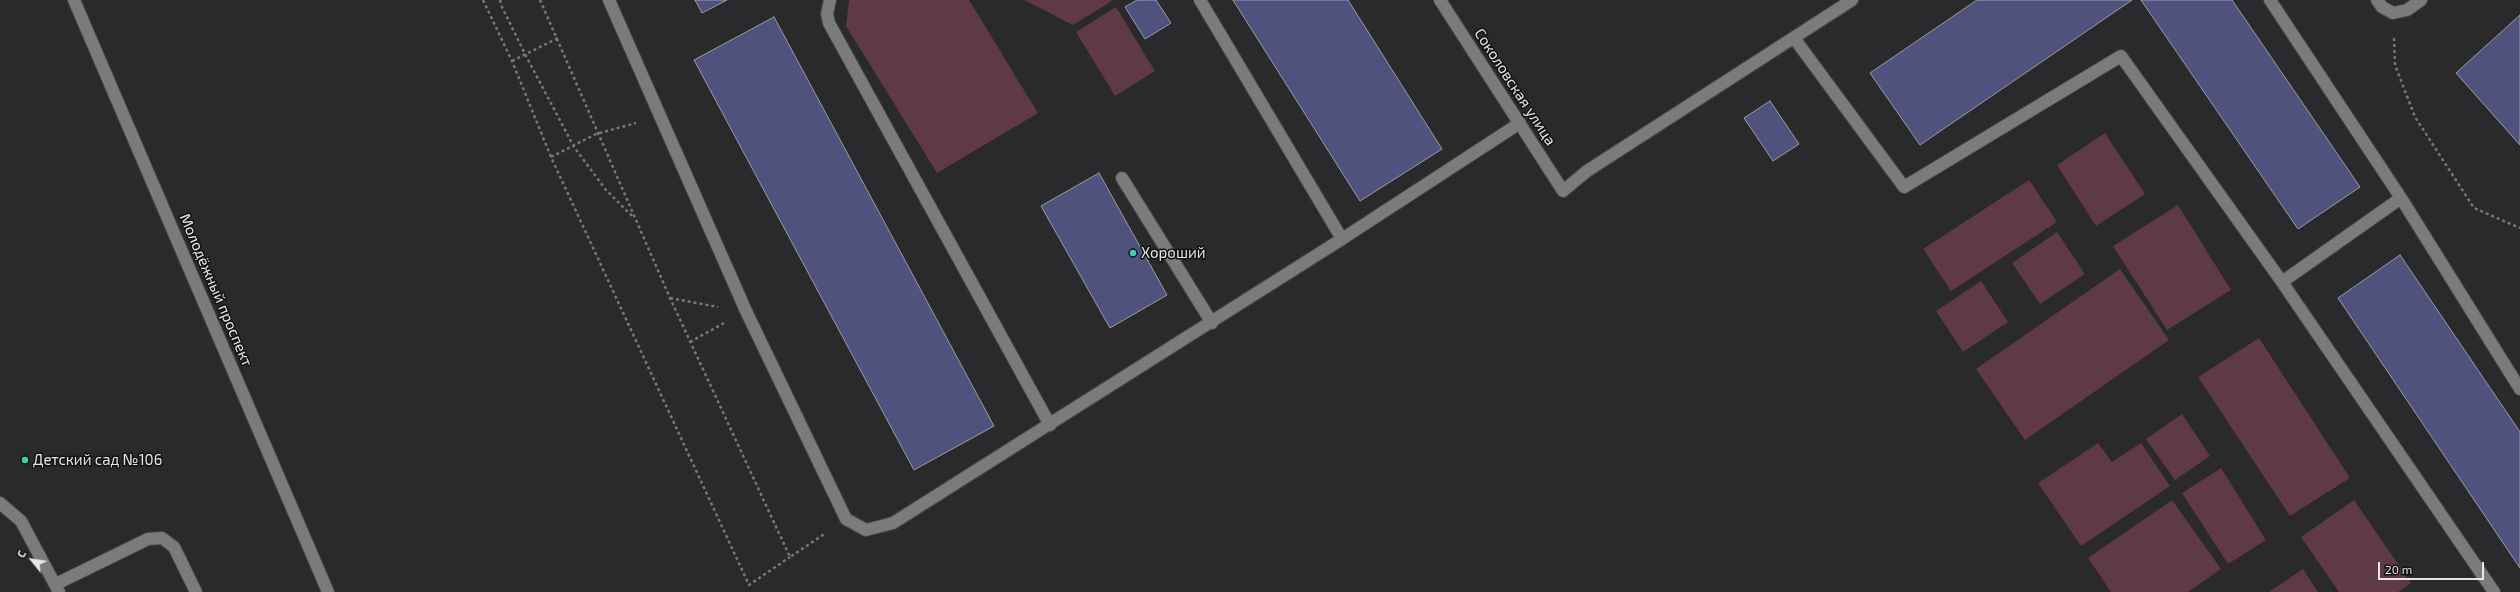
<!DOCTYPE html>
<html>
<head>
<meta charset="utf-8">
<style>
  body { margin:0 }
  #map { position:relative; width:2520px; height:592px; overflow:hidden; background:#2a292c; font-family:"Exo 2",sans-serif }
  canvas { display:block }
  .north { position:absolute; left:12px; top:540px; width:40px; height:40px; -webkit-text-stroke:3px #131213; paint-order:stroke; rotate:300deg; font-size:11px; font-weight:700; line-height:16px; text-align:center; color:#e7e6e8 }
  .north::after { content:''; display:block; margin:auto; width:14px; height:18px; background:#e7e6e8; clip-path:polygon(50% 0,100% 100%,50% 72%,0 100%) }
  .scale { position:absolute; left:2378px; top:562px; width:106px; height:18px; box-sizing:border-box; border:2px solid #e7e6e8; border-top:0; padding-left:5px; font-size:12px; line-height:14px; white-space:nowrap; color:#e7e6e8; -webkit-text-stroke:3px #131213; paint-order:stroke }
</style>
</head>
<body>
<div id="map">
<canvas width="2520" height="592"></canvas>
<div class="north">С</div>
<div class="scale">20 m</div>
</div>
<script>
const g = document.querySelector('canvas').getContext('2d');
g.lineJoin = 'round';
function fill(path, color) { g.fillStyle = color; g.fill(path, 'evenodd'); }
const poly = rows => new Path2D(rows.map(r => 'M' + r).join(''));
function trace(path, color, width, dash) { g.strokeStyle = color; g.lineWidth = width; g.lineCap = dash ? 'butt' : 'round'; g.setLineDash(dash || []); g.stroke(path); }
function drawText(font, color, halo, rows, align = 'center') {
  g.font = font + ' "Exo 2",sans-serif'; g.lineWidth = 3; g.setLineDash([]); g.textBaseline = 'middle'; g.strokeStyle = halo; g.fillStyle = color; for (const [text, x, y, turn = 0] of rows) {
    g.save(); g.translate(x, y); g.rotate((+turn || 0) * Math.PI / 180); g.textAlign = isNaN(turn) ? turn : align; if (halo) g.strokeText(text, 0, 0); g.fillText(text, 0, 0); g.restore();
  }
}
const green = poly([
  [849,0,969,0,1038,113,937,173,846,26],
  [1024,0,1111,0,1112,1,1073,25],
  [1116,7,1155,71,1115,96,1076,32],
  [2105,133,2145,194,2096,226,2057,165],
  [2029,180,2057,222,1951,291,1923,249],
  [2178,205,2231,290,2167,330,2113,246],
  [2057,232,2085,274,2040,304,2012,263],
  [2120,269,2169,340,2025,440,1976,369],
  [1981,281,2008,322,1963,352,1936,311],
  [2259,338,2350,478,2290,516,2198,377],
  [2182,414,2210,456,2175,480,2146,439],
  [2098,443,2112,462,2141,443,2170,486,2081,546,2038,483],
  [2221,468,2266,540,2228,564,2182,493],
  [2172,500,2221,569,2188,592,2111,592,2088,558],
  [2354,500,2411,583,2398,592,2339,592,2301,537],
  [2303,569,2318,592,2269,592]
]);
const building = poly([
  [695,0,727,0,702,13,695,0],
  [1137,0,1156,0,1171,23,1145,39,1125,7,1137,0],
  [1233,0,1348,0,1442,149,1360,201,1233,0],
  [1977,0,2132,0,1920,145,1870,73,1977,0],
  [2141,0,2232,0,2360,187,2298,229,2141,0],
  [2520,15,2520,145,2456,73,2520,15],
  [774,17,994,426,914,470,694,60,774,17],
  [1770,101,1799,144,1773,161,1744,118,1770,101],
  [1099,173,1167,295,1110,328,1041,206,1099,173],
  [2400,255,2520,432,2520,568,2338,298,2400,255]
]);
const path = poly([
  [483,0,512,61,551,157,749,585,790,557],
  [500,0,502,7,525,54,574,147,606,190,634,218],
  [540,0,670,298,790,557,826,533],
  [2394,38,2395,65,2415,117,2474,208,2520,228],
  [512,61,558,38],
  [551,157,596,134,636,123],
  [670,298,718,307],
  [690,342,724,323]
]);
const minor = poly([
  [74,0,328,592],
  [609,0,746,311,846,519,866,530,893,523,1342,239],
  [830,0,827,14,829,23,1050,425],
  [1200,0,1342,239,1520,123],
  [1440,0,1563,191,1587,171,1852,0],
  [2270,0,2401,198,2282,282],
  [2377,0,2382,7,2393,13,2407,10,2421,0],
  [1794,38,1904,187,2121,56,2282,282,2494,592],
  [1122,178,1212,323],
  [2401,198,2520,389],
  [0,503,21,521,59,592],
  [56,584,148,539,162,538,174,547,196,592]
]);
const markers = [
  [1133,253,4,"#38d4a6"],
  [25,460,4,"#38d4a6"]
];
const streetNames = [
  ["Соколовская улица",1515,87,57],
  ["Молодёжный проспект",216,290,67]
];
const poiNames = [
  ["Хороший",1141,253],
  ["Детский сад №106",33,460]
];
fill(green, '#5f3943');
fill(building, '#4f527c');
trace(building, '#9c9da0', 1);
trace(minor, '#464547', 14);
trace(path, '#787779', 2.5, [3, 3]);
trace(minor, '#7b7a7d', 12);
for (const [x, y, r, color] of markers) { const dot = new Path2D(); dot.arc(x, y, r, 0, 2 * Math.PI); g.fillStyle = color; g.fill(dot); trace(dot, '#131213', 1.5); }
drawText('15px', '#e7e6e8', '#131213', streetNames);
drawText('15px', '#e7e6e8', '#131213', poiNames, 'left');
</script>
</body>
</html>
